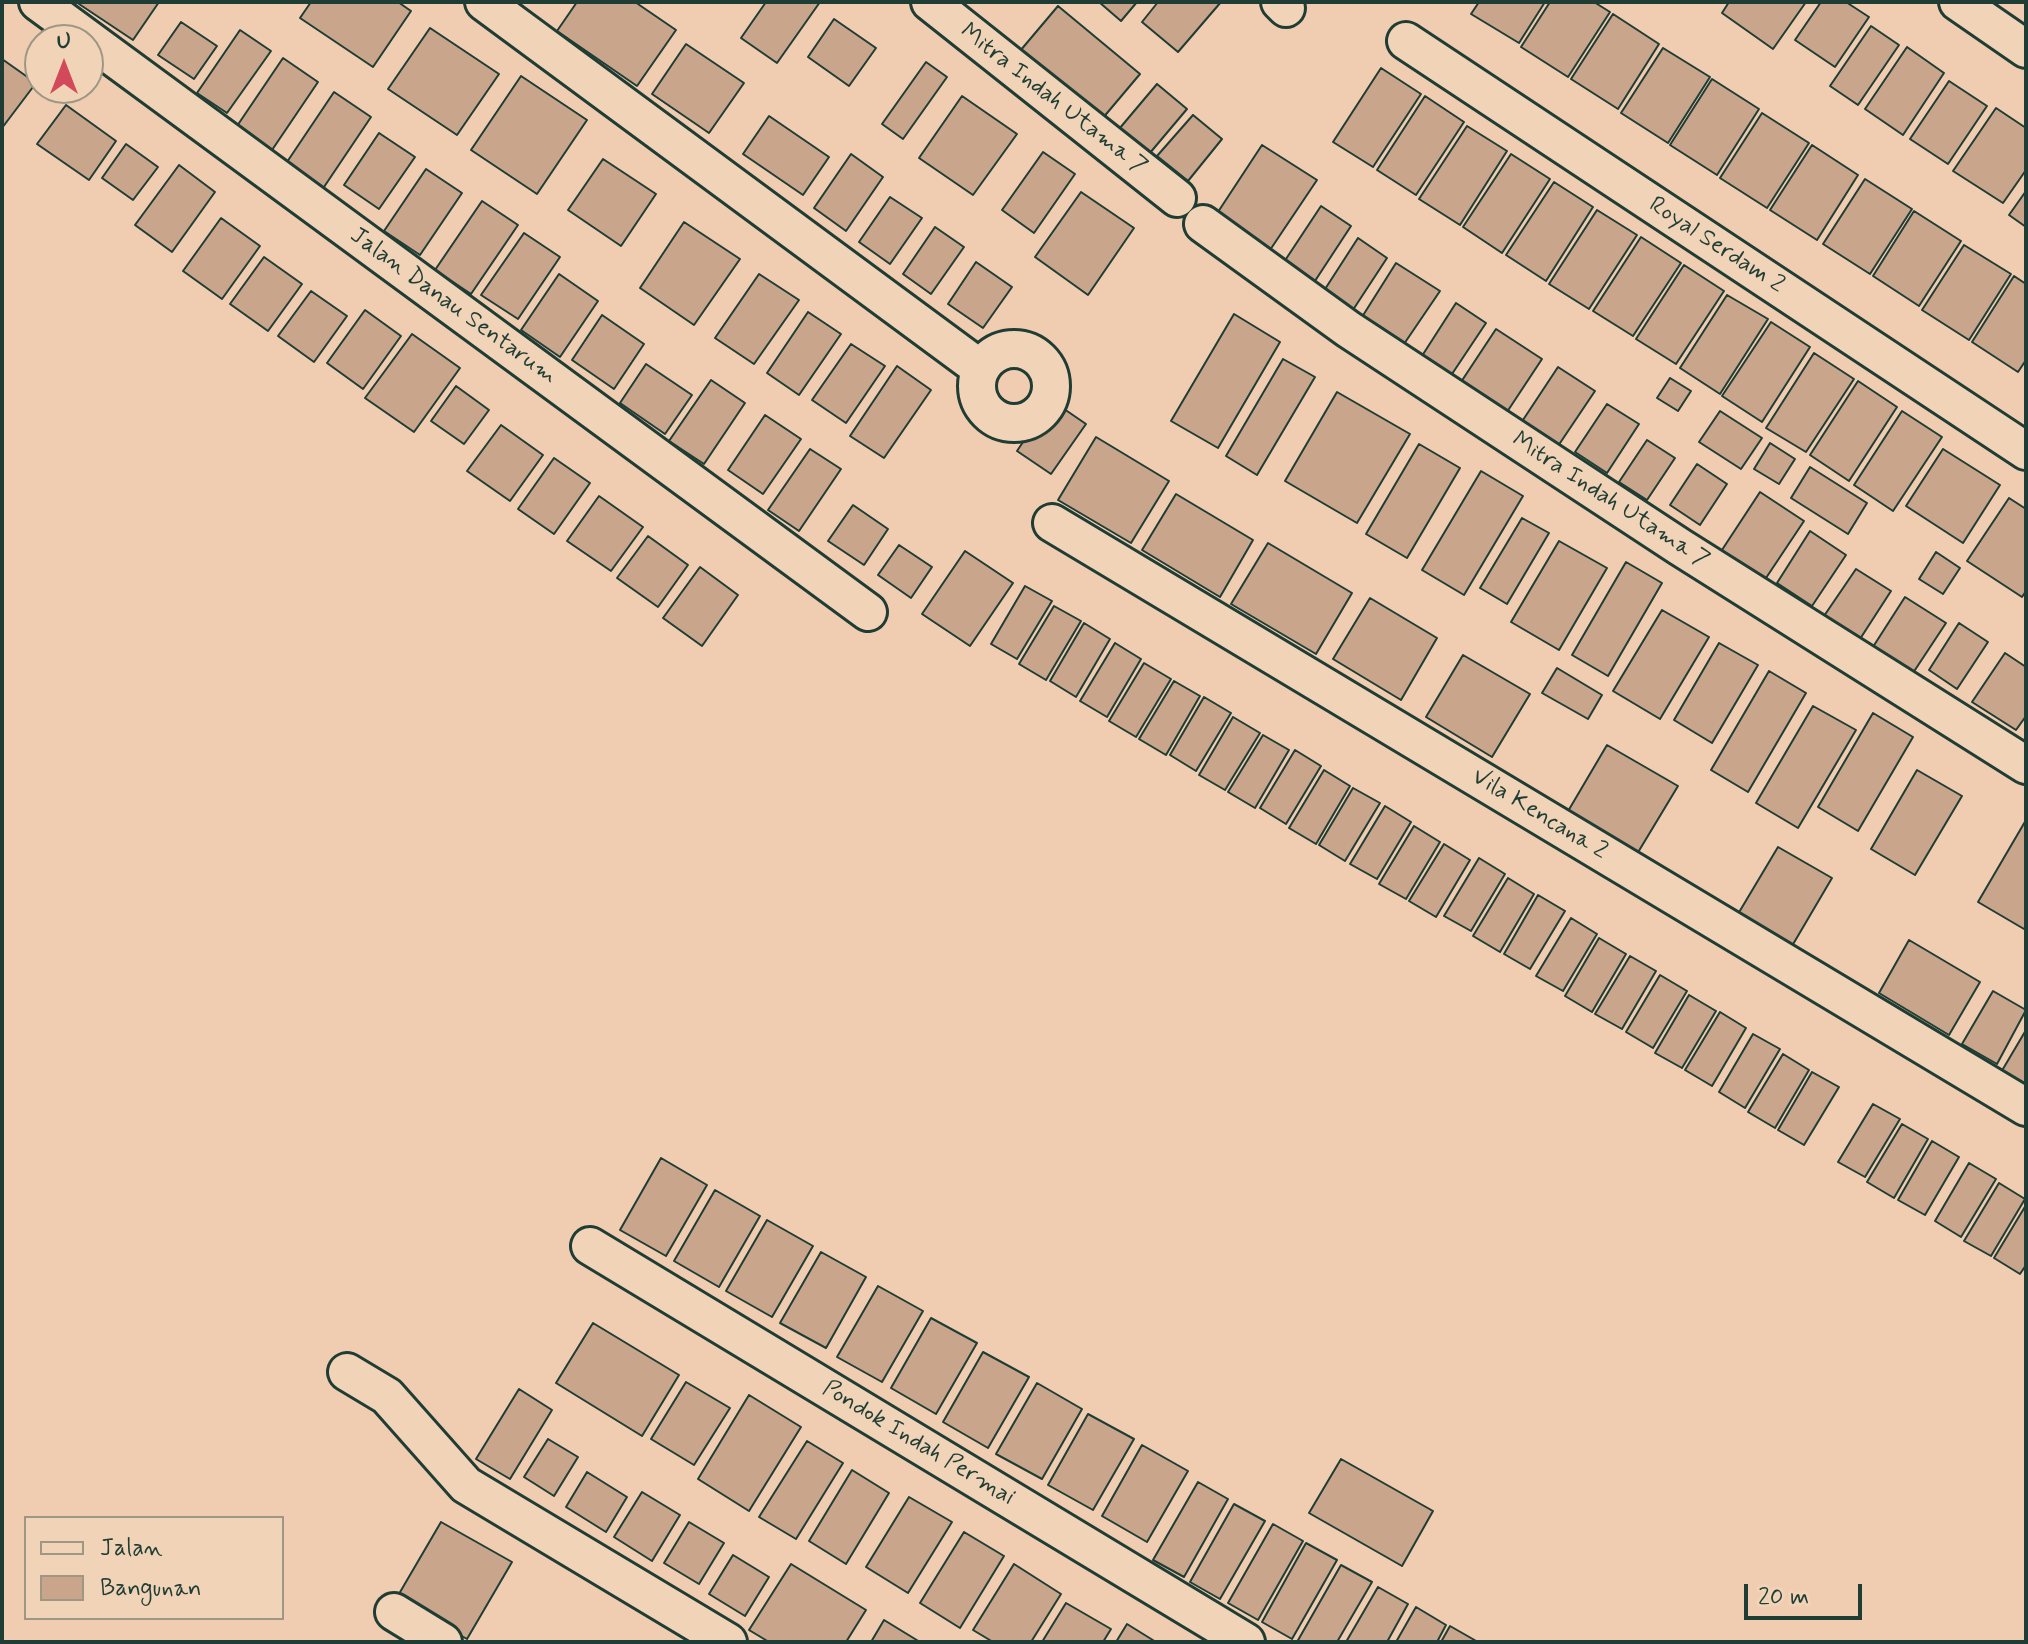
<!DOCTYPE html>
<html>
<head>
<meta charset="utf-8">
<style>
  body { margin:0 }
  #map { position:relative; width:2028px; height:1644px; overflow:hidden; background:#f0ccb0; font-family:Mynerve,sans-serif }
  canvas { display:block }
  .frame { position:absolute; inset:0; border:4px solid #1f3d34; pointer-events:none }
  .legend { position:absolute; left:24px; top:1516px; width:260px; height:104px; box-sizing:border-box; background:#f1d3b7; border:2px solid #9d9783; margin:0; padding:10px 14px; list-style:none; font-size:24px; color:#1f3d34 }
  .legend li { display:flex; align-items:center; gap:16px; height:40px }
  .legend b { width:40px; border:2px solid #9d9783 }
  .north { position:absolute; left:24px; top:24px; width:80px; height:80px; box-sizing:border-box; background:#f1d3b7; border:2px solid #9d9783; border-radius:50%; rotate:0deg; font-size:22px; font-weight:700; line-height:32px; text-align:center; color:#1f3d34 }
  .north::after { content:''; display:block; margin:auto; width:28px; height:36px; background:#d1495b; clip-path:polygon(50% 0,100% 100%,50% 72%,0 100%) }
  .scale { position:absolute; left:1744px; top:1584px; width:118px; height:36px; box-sizing:border-box; border:4px solid #1f3d34; border-top:0; padding-left:10px; font-size:24px; line-height:28px; white-space:nowrap; color:#1f3d34; -webkit-text-stroke:6px #f1d3b7; paint-order:stroke }
</style>
</head>
<body>
<div id="map">
<canvas width="2028" height="1644"></canvas>
<div class="frame"></div>
<ul class="legend">
<li><b style="height:10px;background:#f1d3b7"></b>Jalan</li>
<li><b style="height:22px;background:#c9a58c"></b>Bangunan</li>
</ul>
<div class="north">U</div>
<div class="scale">20 m</div>
</div>
<script>
const g = document.querySelector('canvas').getContext('2d');
g.lineJoin = 'round';
function fill(path, color) { g.fillStyle = color; g.fill(path, 'evenodd'); }
const poly = rows => new Path2D(rows.map(r => 'M' + r).join(''));
function trace(path, color, width, dash) { g.strokeStyle = color; g.lineWidth = width; g.lineCap = dash ? 'butt' : 'round'; g.setLineDash(dash || []); g.stroke(path); }
function drawText(font, color, halo, rows, align = 'center') {
  g.font = font + ' Mynerve,sans-serif'; g.lineWidth = 6; g.setLineDash([]); g.textBaseline = 'middle'; g.strokeStyle = halo; g.fillStyle = color; for (const [text, x, y, turn = 0] of rows) {
    g.save(); g.translate(x, y); g.rotate((+turn || 0) * Math.PI / 180); g.textAlign = isNaN(turn) ? turn : align; if (halo) g.strokeText(text, 0, 0); g.fillText(text, 0, 0); g.restore();
  }
}
const building = poly([
  [76,2,159,2,133,40,76,2],
  [311,2,398,2,411,11,373,67,300,18,311,2],
  [577,2,635,2,676,30,637,86,557,31,577,2],
  [766,2,820,2,777,63,741,38,766,2],
  [1099,2,1137,2,1121,21,1099,2],
  [1158,2,1221,2,1178,52,1142,22,1158,2],
  [1479,2,1545,2,1519,43,1471,14,1479,2],
  [1550,2,1594,2,1610,12,1568,77,1521,47,1550,2],
  [1729,2,1806,2,1773,49,1722,13,1729,2],
  [1821,2,1846,2,1869,17,1835,67,1795,40,1821,2],
  [1058,6,1140,74,1102,119,1020,51,1058,6],
  [1613,14,1659,44,1618,109,1571,79,1613,14],
  [834,19,876,48,849,86,808,57,834,19],
  [181,22,217,46,194,79,158,55,181,22],
  [1871,26,1899,45,1858,105,1830,86,1871,26],
  [430,28,499,74,457,135,388,89,430,28],
  [240,30,271,51,227,113,197,93,240,30],
  [686,44,744,83,709,133,652,94,686,44],
  [1907,47,1944,73,1903,135,1865,109,1907,47],
  [1663,48,1710,77,1668,143,1621,113,1663,48],
  [283,58,318,82,270,153,235,129,283,58],
  [2,59,36,83,2,128,2,59],
  [926,62,947,77,903,139,882,124,926,62],
  [1381,68,1421,94,1373,167,1333,142,1381,68],
  [521,76,587,120,537,194,471,150,521,76],
  [1712,79,1759,109,1717,175,1670,145,1712,79],
  [1949,81,1987,106,1948,164,1910,139,1949,81],
  [1157,84,1187,109,1144,160,1114,135,1157,84],
  [334,92,371,117,322,190,285,165,334,92],
  [962,96,1017,134,973,195,919,158,962,96],
  [1425,96,1464,122,1416,195,1377,170,1425,96],
  [66,105,116,141,89,180,37,144,66,105],
  [1996,108,2026,128,2026,170,2003,203,1953,171,1996,108],
  [1762,113,1809,143,1767,208,1720,178,1762,113],
  [1193,115,1222,139,1188,181,1157,156,1193,115],
  [769,116,829,157,803,195,743,154,769,116],
  [1467,126,1507,151,1460,225,1419,199,1467,126],
  [379,133,415,157,379,209,344,185,379,133],
  [126,144,158,167,133,200,102,178,126,144],
  [1262,145,1317,180,1268,253,1214,218,1262,145],
  [1812,145,1858,175,1817,240,1770,210,1812,145],
  [1043,152,1075,174,1034,233,1002,210,1043,152],
  [851,154,883,177,846,231,814,208,851,154],
  [1511,154,1550,179,1502,253,1463,227,1511,154],
  [603,159,656,194,621,246,568,210,603,159],
  [179,165,215,192,172,252,135,225,179,165],
  [426,169,462,193,420,255,384,231,426,169],
  [1865,179,1912,209,1870,274,1823,244,1865,179],
  [1554,182,1593,207,1546,281,1506,255,1554,182],
  [2026,191,2026,227,2009,215,2026,191],
  [1081,192,1134,228,1088,295,1035,257,1081,192],
  [890,197,922,218,890,264,859,242,890,197],
  [482,201,518,225,471,294,435,270,482,201],
  [1321,206,1351,226,1313,284,1282,265,1321,206],
  [1597,210,1637,235,1589,309,1549,284,1597,210],
  [1914,211,1961,241,1919,306,1873,276,1914,211],
  [221,218,260,246,222,299,183,271,221,218],
  [684,222,740,259,694,325,640,288,684,222],
  [935,227,964,247,931,294,903,274,935,227],
  [524,233,560,257,518,319,481,295,524,233],
  [1641,237,1681,263,1633,336,1593,311,1641,237],
  [1358,238,1387,258,1347,319,1318,300,1358,238],
  [1964,245,2011,274,1969,340,1922,310,1964,245],
  [264,257,302,284,268,331,230,304,264,257],
  [976,262,1012,287,983,328,948,304,976,262],
  [1396,263,1440,291,1404,344,1362,317,1396,263],
  [1684,265,1724,291,1676,364,1636,339,1684,265],
  [559,274,598,301,560,357,521,330,559,274],
  [759,274,799,300,754,364,715,338,759,274],
  [2014,276,2026,284,2026,360,2018,372,1972,342,2014,276],
  [311,291,347,316,314,362,278,336,311,291],
  [1727,295,1768,319,1720,394,1680,368,1727,295],
  [1456,303,1486,323,1450,377,1420,359,1456,303],
  [365,310,401,336,363,389,327,363,365,310],
  [808,312,841,334,799,395,767,373,808,312],
  [1234,314,1280,342,1218,448,1171,421,1234,314],
  [602,315,644,344,614,389,572,360,602,315],
  [1771,322,1810,347,1762,422,1722,396,1771,322],
  [1496,329,1542,359,1507,412,1461,382,1496,329],
  [412,334,460,368,414,432,365,398,412,334],
  [851,344,885,366,846,423,812,400,851,344],
  [1814,353,1854,379,1806,452,1766,428,1814,353],
  [1283,359,1315,377,1257,475,1226,456,1283,359],
  [646,364,692,395,665,434,620,403,646,364],
  [897,366,931,390,884,458,850,436,897,366],
  [1558,367,1595,391,1556,449,1519,426,1558,367],
  [1670,378,1691,391,1678,411,1657,398,1670,378],
  [711,380,745,403,704,464,669,441,711,380],
  [1858,381,1897,407,1849,481,1810,455,1858,381],
  [456,386,489,410,464,444,431,421,456,386],
  [1337,392,1410,434,1357,523,1285,481,1337,392],
  [1051,400,1086,424,1051,474,1017,451,1051,400],
  [1607,404,1639,424,1607,473,1575,452,1607,404],
  [1720,411,1762,438,1741,469,1699,442,1720,411],
  [1902,411,1942,437,1893,511,1854,485,1902,411],
  [765,415,801,439,763,494,728,470,765,415],
  [501,425,543,455,510,501,467,471,501,425],
  [1096,437,1169,481,1131,543,1058,500,1096,437],
  [1647,440,1675,458,1647,500,1619,482,1647,440],
  [1770,443,1795,459,1779,484,1754,469,1770,443],
  [1419,444,1460,468,1407,558,1366,534,1419,444],
  [810,449,841,469,799,531,768,510,810,449],
  [1943,449,2000,485,1963,543,1906,506,1943,449],
  [554,458,590,483,554,534,518,509,554,458],
  [1697,464,1727,484,1700,525,1670,505,1697,464],
  [1810,467,1867,503,1848,534,1791,498,1810,467],
  [1481,471,1523,496,1464,595,1422,570,1481,471],
  [1760,492,1804,521,1762,584,1718,556,1760,492],
  [1176,494,1253,540,1220,597,1142,550,1176,494],
  [599,496,643,527,611,571,567,541,599,496],
  [2009,498,2026,509,2026,591,2022,597,1967,561,2009,498],
  [853,505,888,529,864,565,828,541,853,505],
  [1522,518,1549,533,1507,604,1480,588,1522,518],
  [1810,531,1846,555,1812,606,1777,583,1810,531],
  [648,536,688,565,658,607,617,578,648,536],
  [1559,541,1607,568,1559,650,1511,622,1559,541],
  [1268,543,1352,593,1316,654,1231,604,1268,543],
  [899,545,932,567,911,598,878,575,899,545],
  [965,551,1013,583,970,646,922,614,965,551],
  [1936,552,1960,568,1943,594,1919,579,1936,552],
  [1626,562,1662,583,1608,676,1572,655,1626,562],
  [700,567,738,595,702,646,663,618,700,567],
  [1856,569,1891,591,1860,639,1824,616,1856,569],
  [1025,586,1052,601,1017,659,991,644,1025,586],
  [1905,597,1946,623,1911,676,1871,650,1905,597],
  [1370,598,1437,638,1401,700,1333,659,1370,598],
  [1054,606,1081,621,1046,680,1019,664,1054,606],
  [1662,610,1709,637,1660,719,1613,691,1662,610],
  [1084,623,1110,639,1076,697,1050,681,1084,623],
  [1959,623,1988,642,1957,689,1929,670,1959,623],
  [1115,643,1141,659,1107,717,1080,701,1115,643],
  [1719,643,1758,665,1712,743,1674,720,1719,643],
  [2005,653,2026,667,2026,716,2016,730,1972,702,2005,653],
  [1463,655,1530,694,1492,757,1426,717,1463,655],
  [1144,663,1171,679,1136,737,1109,721,1144,663],
  [1557,668,1602,695,1588,719,1542,693,1557,668],
  [1769,671,1806,693,1748,792,1711,770,1769,671],
  [1174,681,1200,696,1166,755,1139,739,1174,681],
  [1204,697,1231,713,1196,771,1170,755,1204,697],
  [1813,706,1856,730,1798,828,1756,803,1813,706],
  [1873,713,1913,737,1858,831,1818,807,1873,713],
  [1233,717,1260,733,1225,790,1199,775,1233,717],
  [1263,735,1289,750,1255,808,1228,792,1263,735],
  [1607,745,1678,786,1634,859,1564,818,1607,745],
  [1295,750,1321,766,1286,824,1260,808,1295,750],
  [1324,770,1350,786,1316,844,1289,828,1324,770],
  [1917,770,1962,796,1915,875,1871,849,1917,770],
  [1353,788,1380,803,1345,861,1319,845,1353,788],
  [1385,806,1411,822,1377,879,1350,864,1385,806],
  [2026,820,2026,926,2024,929,1978,902,2026,820],
  [1414,826,1440,842,1406,899,1379,884,1414,826],
  [1444,844,1470,860,1436,917,1409,901,1444,844],
  [1778,847,1832,878,1792,946,1738,914,1778,847],
  [1479,858,1505,874,1471,931,1444,916,1479,858],
  [1508,878,1534,894,1500,952,1473,936,1508,878],
  [1538,895,1565,911,1530,969,1504,954,1538,895],
  [1571,918,1597,934,1563,991,1536,976,1571,918],
  [1599,938,1626,954,1592,1012,1565,996,1599,938],
  [1909,940,1980,982,1949,1035,1879,993,1909,940],
  [1630,956,1656,971,1622,1029,1595,1014,1630,956],
  [1660,975,1687,991,1653,1048,1626,1032,1660,975],
  [1993,991,2026,1010,1997,1064,1962,1044,1993,991],
  [1689,995,1716,1011,1682,1068,1655,1053,1689,995],
  [1720,1012,1746,1028,1712,1086,1685,1070,1720,1012],
  [2026,1030,2026,1089,2000,1074,2026,1030],
  [1753,1034,1780,1049,1745,1108,1719,1092,1753,1034],
  [1783,1054,1809,1070,1775,1128,1748,1112,1783,1054],
  [1812,1072,1839,1087,1804,1145,1778,1130,1812,1072],
  [1873,1104,1900,1119,1865,1177,1838,1162,1873,1104],
  [1902,1124,1928,1139,1894,1198,1867,1182,1902,1124],
  [1932,1141,1959,1157,1925,1215,1898,1200,1932,1141],
  [661,1158,707,1185,666,1256,620,1230,661,1158],
  [1969,1163,1996,1179,1961,1237,1935,1221,1969,1163],
  [1999,1183,2025,1199,1991,1256,1964,1241,1999,1183],
  [715,1190,760,1216,719,1287,674,1261,715,1190],
  [2026,1205,2026,1265,2020,1274,1994,1258,2026,1205],
  [767,1220,813,1246,772,1317,726,1291,767,1220],
  [821,1252,866,1277,826,1348,780,1323,821,1252],
  [878,1286,923,1311,882,1382,837,1357,878,1286],
  [931,1318,977,1343,936,1414,891,1388,931,1318],
  [593,1323,679,1375,642,1436,556,1383,593,1323],
  [983,1352,1029,1377,988,1448,943,1422,983,1352],
  [686,1382,730,1408,694,1465,651,1439,686,1382],
  [1037,1383,1082,1409,1042,1479,996,1454,1037,1383],
  [519,1389,552,1410,510,1479,476,1459,519,1389],
  [749,1395,801,1427,749,1511,698,1479,749,1395],
  [1088,1414,1134,1439,1093,1510,1048,1485,1088,1414],
  [548,1439,578,1457,554,1496,524,1477,548,1439],
  [807,1441,843,1463,796,1539,759,1517,807,1441],
  [1142,1445,1188,1471,1147,1542,1102,1516,1142,1445],
  [1341,1459,1433,1511,1402,1566,1309,1513,1341,1459],
  [852,1470,889,1493,846,1564,809,1541,852,1470],
  [587,1472,627,1497,606,1532,566,1507,587,1472],
  [1198,1482,1228,1499,1184,1577,1153,1560,1198,1482],
  [642,1492,680,1515,652,1561,614,1537,642,1492],
  [909,1497,952,1522,908,1593,866,1567,909,1497],
  [1234,1504,1265,1521,1220,1599,1190,1582,1234,1504],
  [441,1522,512,1562,467,1639,396,1599,441,1522],
  [689,1522,724,1543,699,1584,664,1563,689,1522],
  [1273,1524,1303,1541,1258,1620,1228,1603,1273,1524],
  [964,1532,1004,1556,960,1628,920,1603,964,1532],
  [1306,1543,1337,1560,1292,1639,1262,1622,1306,1543],
  [733,1555,769,1577,745,1616,709,1594,733,1555],
  [791,1564,866,1610,846,1642,769,1642,749,1630,791,1564],
  [1014,1564,1061,1594,1031,1642,993,1642,973,1630,1014,1564],
  [1341,1565,1372,1582,1337,1642,1297,1642,1341,1565],
  [1378,1587,1408,1604,1387,1642,1346,1642,1378,1587],
  [1066,1603,1111,1629,1103,1642,1042,1642,1066,1603],
  [1416,1607,1446,1625,1437,1642,1396,1642,1416,1607],
  [884,1620,920,1642,871,1642,884,1620],
  [1127,1624,1156,1642,1116,1642,1127,1624],
  [1450,1626,1478,1642,1441,1642,1450,1626]
]);
const minor = poly([
  [38,2,868,612],
  [484,2,981,369],
  [930,2,1177,198],
  [1280,2,1286,8],
  [1958,2,2026,49],
  [1406,41,2026,451],
  [1203,224,1348,329,1680,547,2026,765],
  '977 386a37 37 0 1 1 74 0a37 37 0 1 1-74 0Z',
  [1052,523,2026,1107],
  [590,1246,1246,1642],
  [347,1372,387,1396,466,1485,728,1642],
  [394,1612,443,1642]
]);
const streetNames = [
  ["Mitra Indah Utama 7",1053,100,38],
  ["Royal Serdam 2",1716,246,33],
  ["Jalan Danau Sentarum",453,307,36],
  ["Mitra Indah Utama 7",1610,501,33],
  ["Vila Kencana 2",1539,815,31],
  ["Pondok Indah Permai",918,1444,31]
];
fill(building, '#c9a58c');
trace(building, '#1f3d34', 2);
trace(minor, '#1f3d34', 42);
trace(minor, '#f1d3b7', 36);
drawText('24px', '#1f3d34', '#f1d3b7', streetNames);
</script>
</body>
</html>
